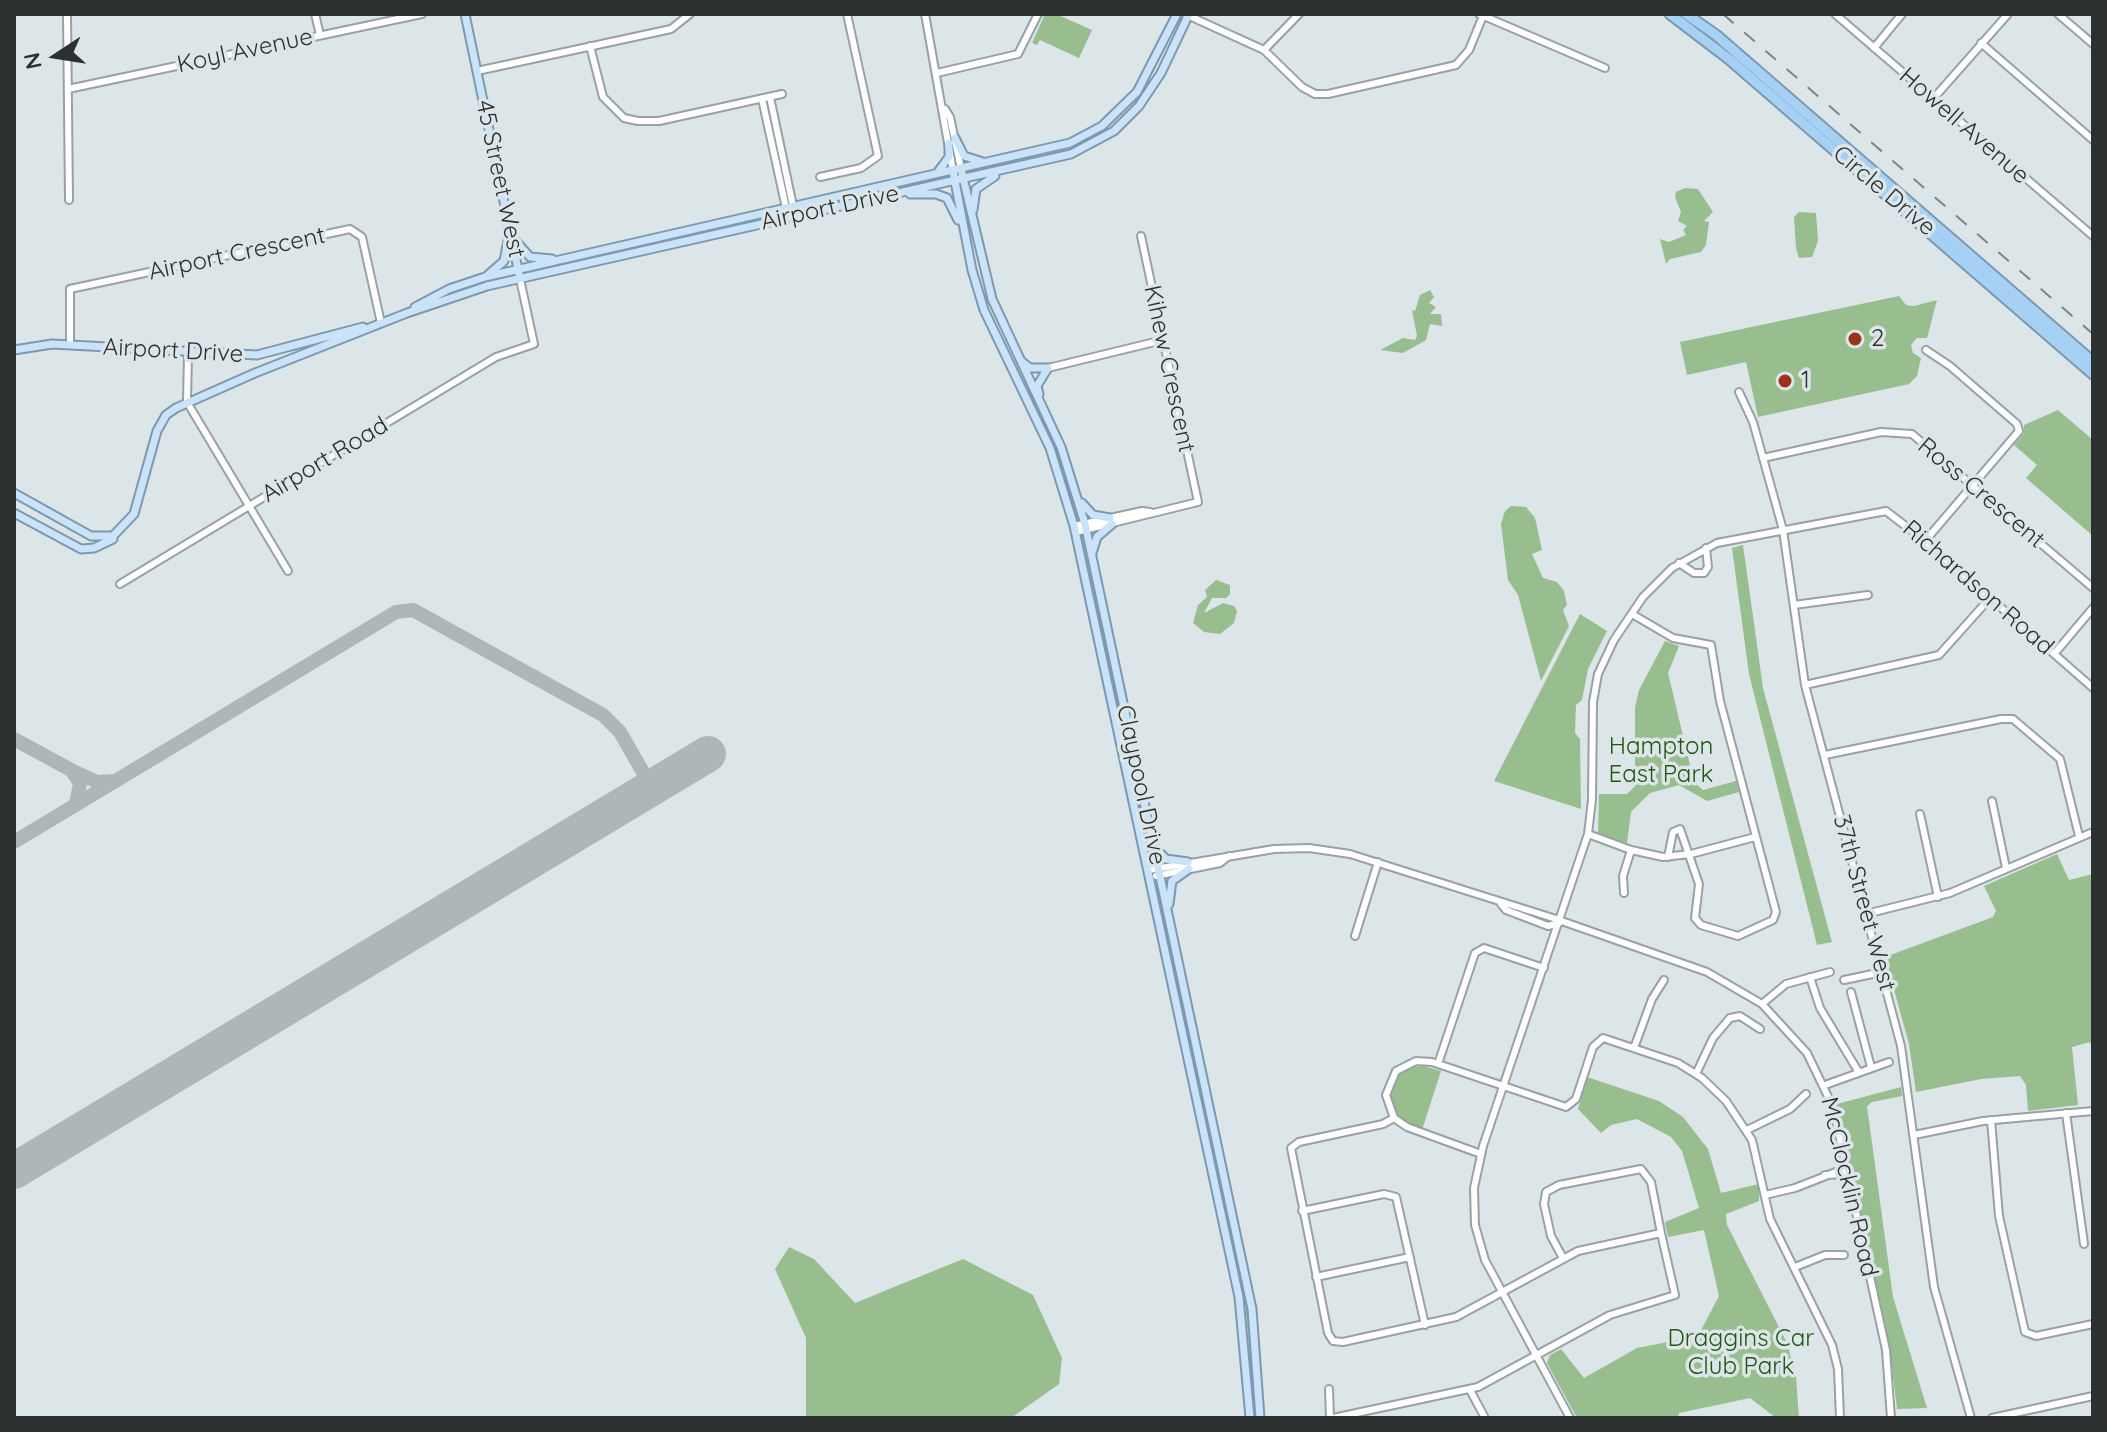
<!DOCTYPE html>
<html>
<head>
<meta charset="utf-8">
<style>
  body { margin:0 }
  #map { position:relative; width:2107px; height:1432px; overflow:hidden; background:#dce6e8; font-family:Quicksand,sans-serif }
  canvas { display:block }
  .frame { position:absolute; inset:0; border:16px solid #2c3031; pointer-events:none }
  .north { position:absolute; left:16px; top:16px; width:80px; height:80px; -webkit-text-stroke:6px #dce6e8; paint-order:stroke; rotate:258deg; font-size:22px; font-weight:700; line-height:32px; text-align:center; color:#2c3031 }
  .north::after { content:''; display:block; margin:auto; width:28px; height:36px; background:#2c3031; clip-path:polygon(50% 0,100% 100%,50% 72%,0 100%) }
</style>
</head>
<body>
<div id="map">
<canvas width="2107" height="1432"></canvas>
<div class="frame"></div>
<div class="north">N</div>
</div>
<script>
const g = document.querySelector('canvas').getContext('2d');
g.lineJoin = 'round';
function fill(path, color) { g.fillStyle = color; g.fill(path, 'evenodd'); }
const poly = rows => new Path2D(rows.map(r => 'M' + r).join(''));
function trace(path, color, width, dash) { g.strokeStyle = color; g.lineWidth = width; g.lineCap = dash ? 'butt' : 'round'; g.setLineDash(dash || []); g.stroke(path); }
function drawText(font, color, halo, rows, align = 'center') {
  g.font = font + ' Quicksand,sans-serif'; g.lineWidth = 7; g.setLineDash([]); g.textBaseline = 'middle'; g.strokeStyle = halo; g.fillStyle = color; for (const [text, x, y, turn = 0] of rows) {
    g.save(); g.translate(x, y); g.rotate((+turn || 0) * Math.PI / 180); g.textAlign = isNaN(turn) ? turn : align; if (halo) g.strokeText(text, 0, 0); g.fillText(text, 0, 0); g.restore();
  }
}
const green = poly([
  [1045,14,1056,14,1092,30,1079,58,1040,40,1037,45,1032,43],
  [1685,188,1698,189,1713,212,1704,221,1709,222,1706,245,1701,252,1670,259,1666,264,1660,239,1669,242,1686,235,1683,230,1687,226,1678,221,1681,212,1675,197,1676,192],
  [1799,212,1816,213,1818,241,1812,257,1799,258,1796,248,1794,217],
  [1430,290,1434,297,1429,303,1436,307,1430,314,1441,314,1442,326,1430,324,1426,340,1403,353,1380,350,1403,338,1415,340,1417,336,1412,310,1415,311,1420,295],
  [1899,296,1906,305,1914,306,1937,300,1927,338,1917,338,1911,345,1913,353,1921,358,1917,376,1909,384,1758,417,1746,362,1687,375,1680,342],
  [2058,410,2093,440,2093,536,2026,478,2037,465,2014,445,2024,433,2024,425],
  [1511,506,1526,507,1535,518,1542,550,1532,554,1543,578,1557,582,1564,591,1567,605,1563,610,1569,626,1541,681,1518,595,1508,580,1501,524,1505,511],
  [1743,545,1763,688,1832,942,1817,945,1749,674,1732,548],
  [1216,580,1230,585,1230,594,1226,598,1212,598,1204,613,1223,603,1234,606,1237,611,1234,623,1220,634,1204,632,1193,623,1198,605,1207,597,1205,590],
  [1580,614,1607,631,1588,669,1582,700,1576,705,1575,733,1580,739,1581,809,1494,781],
  [1665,641,1679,646,1668,673,1694,782,1703,790,1736,781,1739,792,1707,801,1679,785,1650,793,1631,812,1627,843,1598,834,1599,794,1627,794,1635,786,1635,708,1639,690],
  [2057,854,2069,880,2093,874,2093,1053,2090,1042,2072,1047,2078,1105,2028,1111,2026,1085,2020,1076,1981,1079,1916,1092,1909,1044,1885,957,1993,917,1996,911,1984,886],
  [1158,886,1248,1311,1256,1418,1245,1304],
  [1424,1066,1441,1071,1422,1130,1401,1121,1393,1110,1390,1093,1400,1073,1410,1067],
  [1587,1077,1659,1101,1683,1117,1708,1149,1721,1193,1759,1184,1759,1201,1726,1214,1727,1225,1787,1343,1796,1377,1799,1418,1776,1418,1750,1398,1679,1413,1678,1418,1577,1418,1547,1363,1550,1355,1561,1349,1584,1378,1637,1348,1698,1336,1719,1296,1704,1230,1668,1237,1665,1222,1699,1208,1682,1151,1671,1137,1637,1119,1611,1125,1601,1133,1578,1109],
  [1901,1087,1902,1096,1872,1102,1867,1106,1893,1297,1927,1408,1897,1409,1890,1350,1837,1104],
  [789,1247,814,1259,855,1303,963,1259,1033,1295,1062,1358,1059,1384,1011,1418,806,1418,806,1338,775,1269]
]);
const taxiway = poly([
  [14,739,71,770],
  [76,804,80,783,71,770,97,782,113,781],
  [14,842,396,612,413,610,603,715,620,732,652,788]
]);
const runway = poly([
  [14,1171,708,754]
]);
const minor = poly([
  [67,14,69,200],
  [315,14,320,35],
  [925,14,953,171],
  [1185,14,1264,50,1302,87,1315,94,1328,94,1456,65,1469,50,1483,16],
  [1479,14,1605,68],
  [1835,14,2093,236],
  [2058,14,2093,44],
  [1981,43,2093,140],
  [590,46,603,97,624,118,638,121,659,121,782,94],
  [1874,48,1902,14],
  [1264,50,1299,14],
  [477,71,671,29,690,14],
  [937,73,1018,54,1038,14],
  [68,89,422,14],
  [770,97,793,206],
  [762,99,786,208],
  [1933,99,2008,14],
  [945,109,950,117,961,169],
  [820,177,861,168,878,156,847,14],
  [70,345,70,289,350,229,362,237,381,323],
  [188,353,187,402,288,571],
  [1048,368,1163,340],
  [1739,392,1753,422,1783,530,1805,685,1901,1046,1934,1287,1971,1418],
  [1763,458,1881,432,1912,434,2093,588],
  [1074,526,1142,511,1150,512],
  [1076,532,1198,502,1141,236],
  [1925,541,2019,431,2017,424,1950,366,1926,350],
  [1679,563,1694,573,1704,573,1708,567,1706,548],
  [120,584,496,357,534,344,520,279],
  [1794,605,1868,595],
  [1632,614,1673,638,1711,645,1720,701,1776,912,1773,920,1738,936,1701,925,1695,918,1699,884,1680,829,1673,832,1668,857],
  [2055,653,2093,608],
  [1805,685,1939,655,1990,598],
  [1825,755,2001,719,2013,719,2060,759,2079,836],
  [1992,801,2006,868],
  [1920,814,1938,897],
  [1588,834,1631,850,1663,857,1691,854,1755,837],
  [1149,870,1274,849,1309,848,1350,854,1553,918,1707,972,1762,1004,1807,1053,1833,1107,1886,1350,1891,1418],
  [1156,876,1220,863,1229,856],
  [1624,893,1623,876,1631,850],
  [1501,904,1506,910,1548,926,1559,923],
  [1866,914,1950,893,2093,832],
  [1355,936,1378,862],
  [1810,977,1820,1008,1858,1071],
  [1844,980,1882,972],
  [1851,992,1871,1067],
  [1762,1004,1786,984,1830,972],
  [1634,1048,1652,999,1664,980],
  [1438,1064,1475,953,1484,948,1544,968],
  [1696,1074,1713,1038,1730,1018,1740,1016,1760,1029],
  [1825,1085,1889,1062],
  [2066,1113,2084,1244],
  [1991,1120,1999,1216,2025,1332,2036,1336,2093,1324],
  [1747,1130,1790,1109,1806,1094],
  [1914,1135,1983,1121,2093,1111],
  [1481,1154,1407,1127,1394,1118,1386,1095,1396,1071,1416,1061,1432,1062,1566,1107,1576,1099,1593,1047,1603,1038,1678,1063,1702,1078,1726,1101,1752,1140,1770,1219,1832,1345,1838,1369,1840,1418],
  [1825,1175,1848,1174],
  [1765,1195,1795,1188,1846,1168],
  [1302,1211,1384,1194,1396,1197,1425,1325],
  [1563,1258,1551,1236,1544,1204,1546,1192,1559,1185,1641,1169,1651,1182,1661,1233],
  [1795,1267,1825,1255,1844,1255],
  [1316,1277,1410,1257],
  [1329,1389,1330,1418],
  [1470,1390,1485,1418],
  [1333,1418,1478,1387,1610,1315,1675,1295,1661,1233,1578,1251,1456,1317,1343,1342,1333,1341,1328,1333,1291,1148,1299,1142,1383,1124,1394,1118],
  [1570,1418,1485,1260,1475,1225,1474,1188,1483,1146,1588,834,1592,800,1593,702,1598,674,1614,640,1643,597,1672,568,1717,543,1886,511,1925,541,2093,688],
  [1992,1418,2093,1396]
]);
const major = poly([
  [465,14,519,274],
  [955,138,964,156,983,162],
  [961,169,992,299,1061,447,1085,524,1252,1309,1260,1418],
  [953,171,972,270,984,310,1050,448,1074,526,1239,1297,1250,1418],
  [937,173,949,157,949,143],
  [910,194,936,194,947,198,958,220],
  [973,210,976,189,995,176],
  [513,238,530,257,552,259],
  [488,275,504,261,509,235],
  [415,307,449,289,485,277,1070,143,1102,126,1137,92,1177,14],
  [14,350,52,344,257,355,363,327],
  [1021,361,1030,368,1048,368],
  [1039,394,1037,386,1048,368],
  [14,493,91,536,113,536,134,514,157,431,166,415,176,408,255,373,407,313,487,286,1071,154,1114,131,1139,106,1161,73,1189,14],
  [1082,503,1093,515,1110,518],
  [14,513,81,549,94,548,113,539],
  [1092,553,1097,537,1112,524],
  [1155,848,1166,859,1188,862],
  [1169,904,1172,881,1189,869]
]);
const highway = poly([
  [1670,14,1729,59,2093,374],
  [1686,14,1716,35,2093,362]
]);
const rail = poly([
  [1723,14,2093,334]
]);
const markers = [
  [1855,339,8,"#9b321a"],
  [1785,381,8,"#9b321a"]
];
const streetNames = [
  ["Koyl Avenue",245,51,-12],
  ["Howell Avenue",1964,126,41],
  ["45 Street West",500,179,78],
  ["Circle Drive",1884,191,40],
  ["Airport Drive",830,208,-12],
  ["Airport Crescent",237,254,-12],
  ["Airport Drive",173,351,3],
  ["Kihew Crescent",1169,369,78],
  ["Airport Road",325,460,-31],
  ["Ross Crescent",1981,493,40],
  ["Richardson Road",1978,588,41],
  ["Claypool Drive",1141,785,78],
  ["37th Street West",1864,903,75],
  ["McClocklin Road",1849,1187,77]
];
const poiNames = [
  ["2",1871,339],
  ["1",1801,381]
];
const parkNames = [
  ["Hampton",1661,747],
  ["East Park",1661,775],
  ["Draggins Car",1741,1339],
  ["Club Park",1741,1367]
];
fill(green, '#98bd8f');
trace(taxiway, '#adb6b8', 14);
trace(runway, '#adb6b8', 36);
trace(minor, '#98a1a3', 10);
trace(major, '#7c99b0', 11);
trace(highway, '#7c99b0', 13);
trace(minor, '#fff', 6);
trace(major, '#cae3f8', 7);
trace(highway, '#a7d1f4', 9);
trace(rail, '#7e8587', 2, [14, 14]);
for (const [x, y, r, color] of markers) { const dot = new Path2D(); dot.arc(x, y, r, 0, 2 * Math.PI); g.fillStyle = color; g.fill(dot); trace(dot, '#dce6e8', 3); }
drawText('24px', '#2c3031', '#dce6e8', streetNames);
drawText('24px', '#2c3031', '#dce6e8', poiNames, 'left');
drawText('24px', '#255515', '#dce6e8', parkNames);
</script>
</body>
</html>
